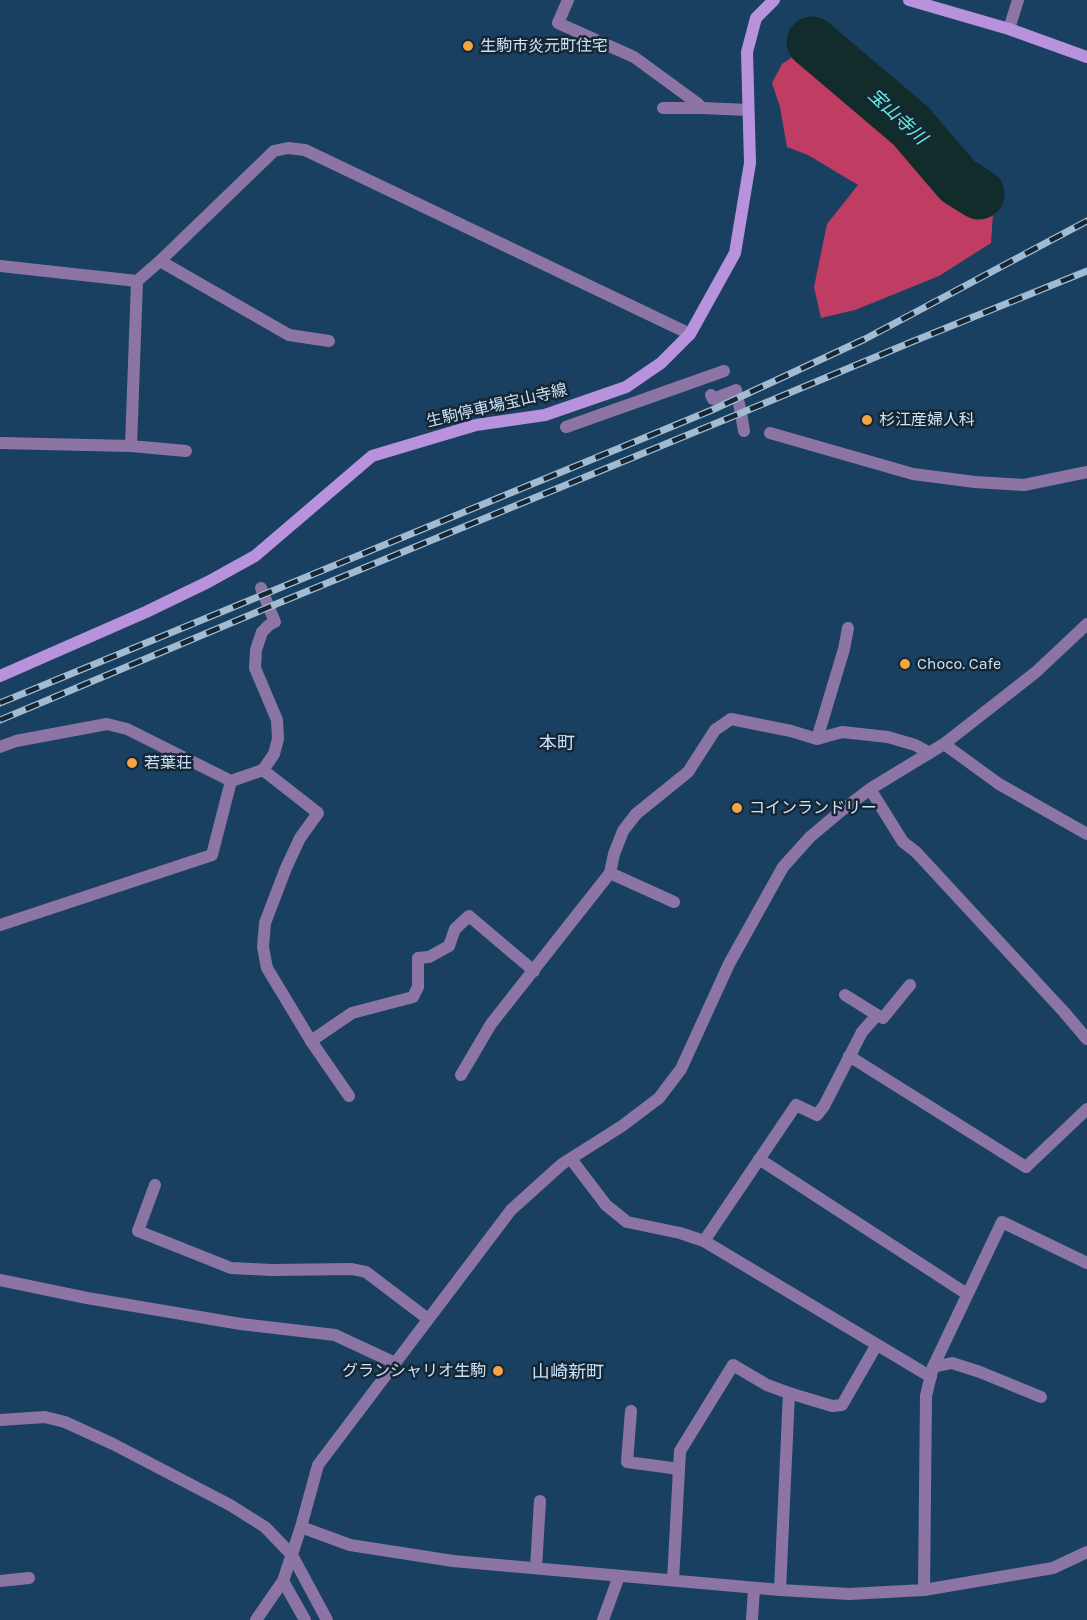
<!DOCTYPE html>
<html>
<head>
<meta charset="utf-8">
<style>
  body { margin:0 }
  canvas { display:block; background:#194061 }
</style>
</head>
<body>
<canvas width="1087" height="1620"></canvas>
<script>
const g = document.querySelector('canvas').getContext('2d');
g.lineJoin = 'round';
function fill(path, color) { g.fillStyle = color; g.fill(path, 'evenodd'); }
const poly = rows => new Path2D(rows.map(r => 'M' + r).join(''));
function trace(path, color, width, dash) { g.strokeStyle = color; g.lineWidth = width; g.lineCap = dash ? 'butt' : 'round'; g.setLineDash(dash || []); g.stroke(path); }
function drawText(font, color, halo, rows, align = 'center') {
  g.font = font + ' Karla,"Noto Sans JP",sans-serif'; g.lineWidth = 5; g.setLineDash([]); g.textBaseline = 'middle'; g.strokeStyle = halo; g.fillStyle = color; for (const [text, x, y, turn = 0] of rows) {
    g.save(); g.translate(x, y); g.rotate((+turn || 0) * Math.PI / 180); g.textAlign = isNaN(turn) ? turn : align; if (halo) g.strokeText(text, 0, 0); g.fillText(text, 0, 0); g.restore();
  }
}
const forest = poly([
  [804,49,835,68,884,110,963,148,994,199,991,243,939,276,855,310,821,318,814,287,827,224,858,185,808,155,787,147,780,107,772,83,782,64]
]);
const river = poly([
  [812,42,911,126,958,181,979,194]
]);
const service = poly([
  [568,0,558,23,634,57,697,103,702,108],
  [663,108,702,108,748,110],
  [849,1056,1026,1167],
  [759,1159,967,1294],
  [155,1185,138,1231,231,1268,272,1270,352,1269,366,1272,428,1319],
  [704,1241,796,1105,817,1115,824,1106,862,1032,877,1015,883,1018,910,985],
  [933,1367,952,1363,980,1372,1041,1397],
  [631,1411,627,1462,672,1468,678,1471],
  [536,1568,540,1501],
  [603,1620,619,1576],
  [752,1620,754,1588]
]);
const pedestrian = poly([
  [711,395,713,399,736,390,741,413,744,431],
  [566,427,724,371],
  [261,588,275,622,269,625,262,632,256,650,255,668,277,720,278,739,274,754,263,770],
  [231,781,263,770,318,813,300,838,286,868,265,923,263,947,267,968,311,1041,349,1096]
]);
const minor = poly([
  [160,261,289,335,329,341],
  [0,266,137,281,160,261,274,151,288,148,305,150,690,334],
  [770,433,913,474,975,482,1024,485,1087,472],
  [0,443,131,446,186,451],
  [131,446,137,281],
  [817,739,844,649,848,628],
  [944,744,999,784,1087,834],
  [0,747,16,741,107,724,127,729,231,781,212,855,0,925],
  [870,789,903,842,916,852,1064,1012,1087,1039],
  [610,873,674,902],
  [845,995,877,1015],
  [311,1041,352,1013,413,997,418,987,418,958,429,957,449,946,455,929,469,916,534,971],
  [461,1075,491,1024,610,873,614,854,623,831,636,814,688,772,715,730,731,719,791,731,817,739,842,732,888,737,915,745,930,753],
  [571,1159,606,1205,627,1222,680,1233,704,1241,931,1377],
  [1026,1167,1087,1109],
  [0,1280,87,1298,241,1324,335,1335,395,1363],
  [0,1420,45,1417,65,1422,113,1444,230,1505,265,1527,292,1555,327,1620],
  [301,1527,350,1545,453,1561,780,1590,849,1594,924,1590,1053,1568,1087,1552],
  [673,1580,680,1451,733,1365,767,1385,789,1393,832,1406,842,1405,876,1346],
  [0,1581,29,1578],
  [283,1581,305,1620],
  [780,1590,789,1393],
  [924,1590,926,1396,933,1367,1002,1222,1087,1263],
  [256,1620,283,1581,301,1527,318,1465,511,1210,562,1164,622,1126,659,1098,681,1069,729,964,783,867,810,837,841,811,870,789,944,744,1036,672,1087,624]
]);
const tertiary = poly([
  [1009,29,1018,0]
]);
const secondary = poly([
  [909,0,1009,29,1087,57],
  [0,676,146,612,208,582,255,556,372,456,476,425,545,415,626,387,661,363,690,334,735,253,750,163,747,52,756,18,774,0]
]);
const rail = poly([
  [0,703,712,410,865,339,1087,221],
  [0,720,269,607,741,413,914,341,1087,271]
]);
const markers = [
  [468,46,6,"#f4a443"],
  [867,420,6,"#f4a443"],
  [905,664,6,"#f4a443"],
  [132,763,6,"#f4a443"],
  [737,808,6,"#f4a443"],
  [498,1371,6,"#f4a443"]
];
const poiNames = [
  ["生駒市炎元町住宅",480,46],
  ["杉江産婦人科",879,420],
  ["Choco. Cafe",917,664],
  ["若葉荘",144,763],
  ["コインランドリー",749,808],
  ["グランシャリオ生駒",486,1371,"right"]
];
const streetNames = [
  ["生駒停車場宝山寺線",497,406,-13]
];
const waterNames = [
  ["宝山寺川",897,117,43]
];
const neighbourhoodNames = [
  ["本町",557,744],
  ["山崎新町",568,1373]
];
fill(forest, '#bf3d62');
trace(river, '#112c2a', 51);
trace(service, '#8c75a4', 12);
trace(pedestrian, '#8c75a4', 12);
trace(minor, '#8c75a4', 12);
trace(tertiary, '#8c75a4', 12);
trace(secondary, '#b992dd', 12);
trace(rail, '#a1bbd2', 7);
trace(rail, '#152635', 4.5, [14]);
for (const [x, y, r, color] of markers) { const dot = new Path2D(); dot.arc(x, y, r, 0, 2 * Math.PI); g.fillStyle = color; g.fill(dot); trace(dot, '#152635', 2); }
drawText('16px', '#cce2f6', '#152635', poiNames, 'left');
drawText('16px', '#cce2f6', '#152635', streetNames);
drawText('italic 18px', '#68ede2', '#152635', waterNames);
drawText('18px', '#c8e1fa', '#152635', neighbourhoodNames);
</script>
</body>
</html>
